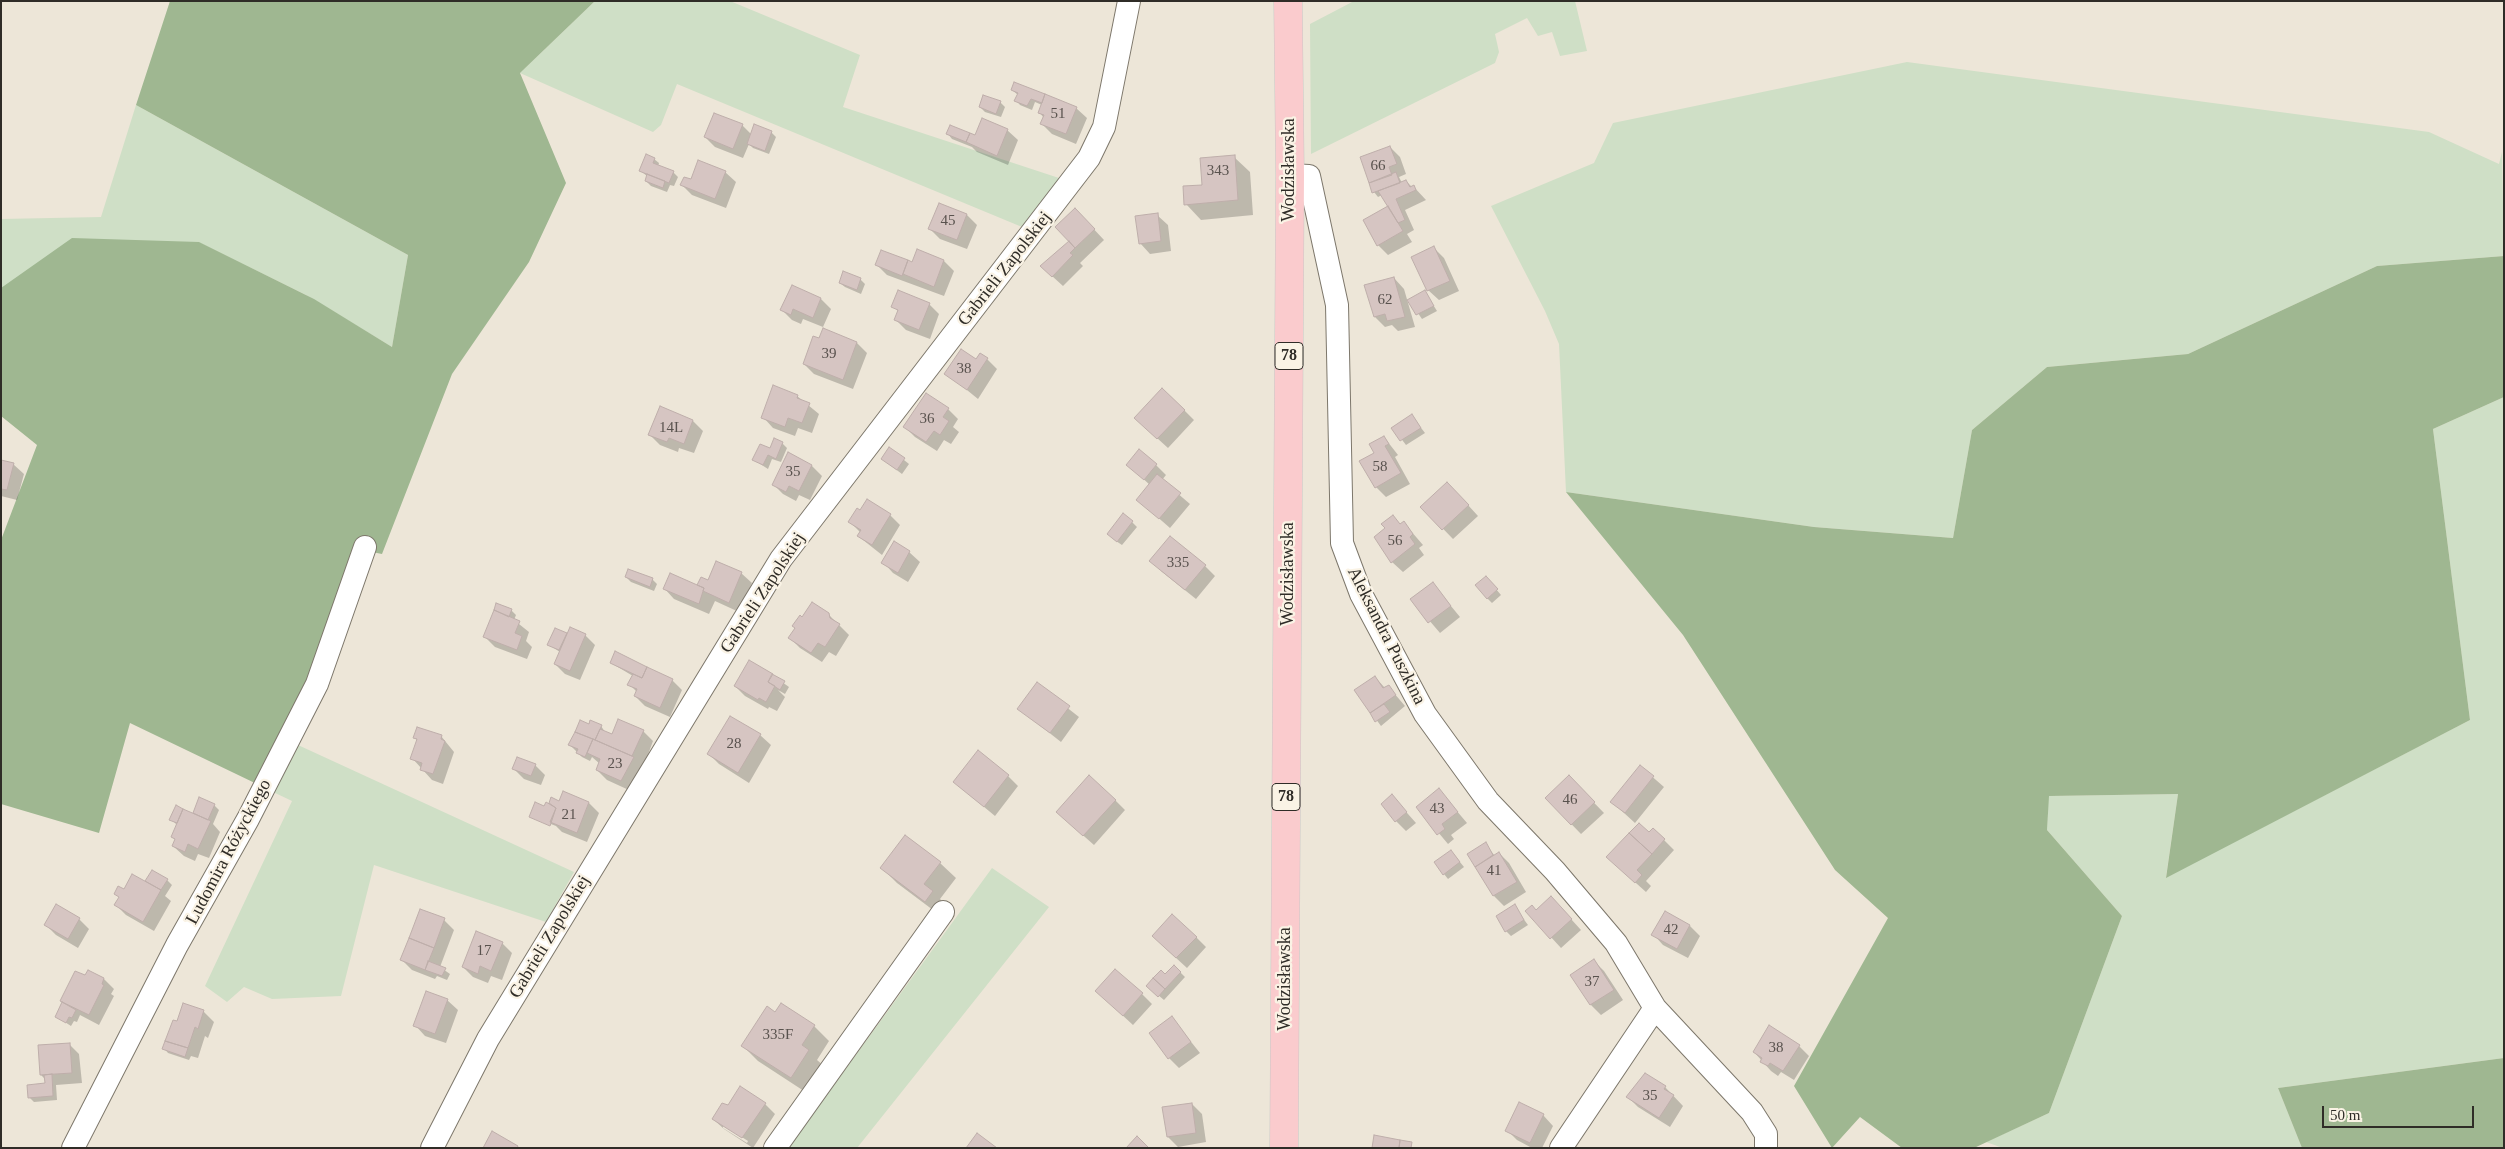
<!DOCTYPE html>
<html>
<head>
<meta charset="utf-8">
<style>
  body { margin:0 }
  #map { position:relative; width:2505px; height:1149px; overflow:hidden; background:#ede6d8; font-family:"Times New Roman",serif }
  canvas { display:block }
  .frame { position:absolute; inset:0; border:2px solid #2f2c27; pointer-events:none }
  .scale { position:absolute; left:2322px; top:1106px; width:152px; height:22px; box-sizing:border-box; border:2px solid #2f2c27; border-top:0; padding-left:6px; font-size:15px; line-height:18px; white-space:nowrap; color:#2f2c27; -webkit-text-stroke:4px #faf3e5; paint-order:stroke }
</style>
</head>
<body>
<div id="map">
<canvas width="2505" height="1149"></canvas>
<div class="frame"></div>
<div class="scale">50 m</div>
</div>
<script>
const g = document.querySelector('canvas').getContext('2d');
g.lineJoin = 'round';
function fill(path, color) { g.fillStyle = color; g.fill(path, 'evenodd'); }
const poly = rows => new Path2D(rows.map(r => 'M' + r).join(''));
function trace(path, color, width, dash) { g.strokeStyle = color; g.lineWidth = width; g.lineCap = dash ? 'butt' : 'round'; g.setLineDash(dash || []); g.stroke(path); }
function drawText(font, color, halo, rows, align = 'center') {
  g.font = font + ' "Times New Roman",serif'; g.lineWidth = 4.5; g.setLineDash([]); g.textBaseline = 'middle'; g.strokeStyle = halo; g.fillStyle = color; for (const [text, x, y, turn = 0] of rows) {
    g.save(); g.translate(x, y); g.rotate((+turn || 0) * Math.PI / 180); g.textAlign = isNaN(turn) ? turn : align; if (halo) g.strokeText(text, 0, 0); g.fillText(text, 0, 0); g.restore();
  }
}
const green = poly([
  [595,1,730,1,860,55,843,107,1062,179,1022,227,677,84,661,125,653,132,520,73],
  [1354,1,1575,1,1587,51,1560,56,1552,32,1538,36,1527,18,1495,34,1499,52,1495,63,1311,154,1310,24],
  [1907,62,2429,132,2499,164,2502,152,2504,256,2377,266,2188,354,2047,367,1972,430,1953,538,1814,527,1566,492,1559,344,1545,311,1491,206,1594,163,1613,123],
  [136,105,408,255,392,347,306,295,198,242,1,288,1,219,101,217],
  [2504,397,2504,1058,2278,1088,2302,1148,2003,1148,1986,1142,2049,1113,2122,916,2047,830,2048,796,2178,794,2166,877,2470,720,2433,429],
  [298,745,574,872,546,922,374,865,341,996,272,999,244,987,227,1002,205,986,292,801,271,791],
  [992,868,1049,907,857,1148,788,1148]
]);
const forest = poly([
  [170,1,595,1,520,73,566,183,529,262,452,374,382,554,357,549,311,685,259,785,130,723,99,833,1,804,1,540,37,445,1,416,1,288,72,238,199,242,314,299,392,347,408,255,136,105],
  [2504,256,2504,397,2433,429,2470,720,2166,878,2178,794,2049,796,2047,830,2122,916,2049,1113,1974,1148,1902,1148,1860,1117,1832,1148,1794,1086,1888,918,1835,870,1683,635,1566,492,1814,527,1953,538,1972,430,2047,367,2188,354,2377,266],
  [2504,1058,2504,1148,2302,1148,2278,1088]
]);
const shadow = poly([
  [1012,90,1076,108,1087,118,1076,144,1052,134,1042,124,1044,118,1039,112,1042,105,1035,102,1032,110,1020,105,1016,100,1018,95],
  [1000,102,1005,107,1001,117,985,112,980,107],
  [742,125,752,135,771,132,776,137,769,154,753,148,749,144,743,158,715,147,705,137],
  [1007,130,1018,140,1008,165,977,152,972,147,952,139,948,134,976,137],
  [1390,147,1400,157,1406,174,1399,177,1402,183,1406,181,1412,187,1413,186,1426,200,1405,210,1414,230,1407,234,1412,242,1388,255,1378,245,1388,207,1382,195,1378,197,1374,192],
  [1234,157,1250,172,1253,215,1201,220,1186,204],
  [654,159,659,163,658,167,673,172,678,177,674,186,670,185,667,192,651,186,646,181,648,177,641,171],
  [725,172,736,182,726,208,692,195,682,185],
  [939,204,967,215,977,225,967,249,940,239,930,229],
  [1075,209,1104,240,1080,263,1083,266,1063,286,1052,276,1071,241],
  [1157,215,1168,225,1171,251,1150,254,1140,243],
  [1434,248,1444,258,1459,291,1439,300,1428,290,1413,258],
  [882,251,913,263,918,251,944,261,954,271,944,296,887,275,877,265],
  [1394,278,1404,289,1415,327,1398,331,1392,325,1385,327,1375,317],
  [860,279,865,284,861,294,845,287,840,283],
  [792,286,821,299,831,309,823,327,803,319,801,324,792,320,782,310],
  [1425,292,1437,311,1422,319,1409,300],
  [929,304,939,314,930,339,906,330,896,320,899,312,893,306],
  [824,330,857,343,867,353,853,389,814,374,804,364],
  [987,359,997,369,978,399,946,373,976,361],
  [797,396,819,414,812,433,798,428,795,436,773,428,763,417],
  [660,408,693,421,703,431,694,453,679,448,678,452,660,445,650,435],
  [948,409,958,419,953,427,959,432,951,444,944,440,937,451,915,437,905,427],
  [1184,410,1194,420,1168,448,1146,428],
  [1412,416,1425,433,1406,445,1393,428],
  [1384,437,1398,455,1395,457,1410,484,1386,497,1376,487,1375,453],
  [782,443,787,448,781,462,772,459,768,469,754,460],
  [889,448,909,464,902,474,882,459],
  [788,454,812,466,822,476,810,500,799,495,796,501,783,494,773,484],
  [1,461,13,464,24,474,17,500,1,496],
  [1128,465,1156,465,1166,475,1162,480,1190,504,1170,528,1138,500,1150,485],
  [1457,493,1478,516,1453,539,1422,507],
  [890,515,900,525,882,555,858,536,860,532,850,522],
  [1393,517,1401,525,1404,523,1423,545,1419,548,1424,555,1403,572,1392,562,1386,528],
  [1132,522,1137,527,1122,545,1113,539],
  [909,552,920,562,908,582,893,573,883,562],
  [1205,566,1215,576,1196,599,1161,571],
  [741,573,752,583,739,612,715,601,709,614,674,599,664,588,697,587,708,581],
  [626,577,652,579,657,584,654,591,631,582],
  [1490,582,1501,595,1492,603,1487,598],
  [1432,583,1460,617,1440,633,1411,599],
  [511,610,516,615,514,620,529,632,526,641,532,647,527,659,495,647,485,637],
  [828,614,849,635,836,656,829,652,822,662,800,648,790,638,800,617,803,618],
  [566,634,585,635,595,645,580,680,565,674,555,664,560,652,549,645],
  [611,663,672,680,682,690,670,717,645,706,635,696,637,692,629,684,633,676],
  [775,677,789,687,785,694,778,690,785,697,777,711,769,707,768,709,745,696,735,686],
  [1375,677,1385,688,1388,686,1405,706,1381,726,1355,691],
  [1037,684,1079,717,1061,742,1019,709],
  [730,717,760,735,771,745,749,783,719,764,709,754],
  [589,725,601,726,605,732,613,735,643,731,653,741,639,779,631,791,607,780,597,770,600,764,592,757,590,761,582,757,570,745],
  [441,736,454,752,443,784,432,780,412,758,418,741,415,738],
  [535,765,545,775,541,785,524,779,514,769],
  [1640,766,1664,787,1635,823,1612,802],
  [1008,776,1018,786,995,816,954,782],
  [1569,777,1604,813,1581,834,1546,798],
  [1439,790,1467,823,1451,835,1454,839,1448,844,1417,807],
  [564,792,589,803,599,813,587,842,562,832,556,826,535,818,535,820,531,816,549,805,552,799,560,802],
  [1392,796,1416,823,1406,831,1396,821],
  [1115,800,1125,810,1094,845,1068,822],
  [214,805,219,810,213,824,220,832,209,858,198,854,195,861,184,856,173,846,176,840,172,837,177,825,171,819,176,807,198,816,194,812],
  [1649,834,1664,840,1674,850,1646,881,1651,886,1646,892,1618,867],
  [1485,844,1495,856,1499,853,1509,863,1526,892,1504,906,1494,896,1469,854],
  [1451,851,1464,867,1448,879,1444,874],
  [940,863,956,878,940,899,948,907,941,916,897,883,882,868],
  [167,880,172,885,165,896,171,901,154,931,126,915,116,905,151,885,147,881],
  [1514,906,1528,925,1511,936,1506,931],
  [1561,908,1581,930,1561,948,1527,911],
  [1665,912,1690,926,1700,936,1688,958,1663,945,1653,934],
  [79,919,89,929,78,948,56,935,46,925],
  [444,920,454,930,440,967,450,974,447,980,437,976,435,979,412,970,402,960],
  [1196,937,1206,947,1187,968,1163,946],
  [502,943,512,953,502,980,491,976,488,983,473,977,463,967],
  [1594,961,1604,971,1623,1000,1601,1015,1591,1005],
  [1174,966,1185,977,1164,1000,1152,990],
  [88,972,104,979,114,989,111,994,114,996,99,1025,80,1015,77,1022,74,1021,71,1026,57,1017,64,1003,62,1001],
  [1142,994,1152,1004,1133,1025,1107,1001],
  [447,1000,458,1010,446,1043,425,1036,415,1025],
  [184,1005,204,1012,214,1022,208,1038,205,1036,198,1058,191,1056,189,1060,168,1053,164,1048,178,1023],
  [775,1013,814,1026,829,1041,817,1060,824,1066,807,1093,758,1061,743,1046],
  [1172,1018,1200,1053,1179,1068,1169,1058],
  [69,1044,79,1054,82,1083,56,1085,57,1100,34,1102,29,1097,46,1084,46,1080,41,1075],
  [1799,1046,1809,1056,1794,1080,1781,1072,1778,1076,1771,1071,1754,1052],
  [1645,1074,1665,1087,1683,1106,1670,1127,1638,1107,1628,1097],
  [765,1104,775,1114,753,1148,724,1129,713,1119,729,1106],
  [723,1125,748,1141,747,1143,723,1128],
  [1192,1104,1202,1114,1206,1142,1178,1147,1168,1137],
  [1543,1115,1553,1126,1542,1148,1532,1148,1517,1140,1507,1130]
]);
const building = poly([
  [1014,82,1045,94,1042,103,1031,99,1027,106,1014,101,1018,93,1011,90,1014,82],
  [1045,94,1077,107,1066,134,1040,124,1044,115,1038,113,1045,94],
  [983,95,1001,101,996,114,979,107,983,95],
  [714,113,743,124,733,149,704,137,714,113],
  [982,118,1008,129,997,156,966,142,970,133,975,135,982,118],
  [754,124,772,131,765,151,747,144,754,124],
  [950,125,970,133,966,142,946,134,950,125],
  [1390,146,1397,164,1389,167,1392,175,1369,183,1360,157,1390,146],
  [646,154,655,158,653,163,674,171,669,183,639,171,646,154],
  [1235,155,1238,200,1184,205,1183,186,1202,185,1200,158,1235,155],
  [698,160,726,171,715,199,680,185,684,177,691,179,698,160],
  [1396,172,1400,183,1372,193,1369,183,1396,172],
  [647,174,665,181,663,188,645,181,647,174],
  [1406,180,1410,187,1414,185,1416,190,1396,199,1405,220,1398,223,1378,191,1406,180],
  [939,203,967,214,957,240,928,229,939,203],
  [1388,206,1403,231,1377,246,1363,220,1388,206],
  [1075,208,1095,229,1075,248,1055,227,1075,208],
  [1158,213,1161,241,1139,244,1135,216,1158,213],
  [1069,241,1075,248,1070,253,1073,255,1052,277,1040,266,1069,241],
  [1434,246,1450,281,1427,291,1411,257,1434,246],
  [917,249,944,260,934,287,903,274,908,260,912,262,917,249],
  [881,250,908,260,902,276,875,265,881,250],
  [843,271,861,278,857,290,839,283,843,271],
  [1394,277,1405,317,1387,321,1385,314,1374,317,1364,285,1394,277],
  [792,285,821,298,813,318,793,309,791,315,780,310,792,285],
  [898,290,930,303,919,330,894,320,898,310,891,307,898,290],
  [1425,290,1434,306,1416,315,1407,300,1425,290],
  [823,328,857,342,843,380,803,364,813,336,819,338,823,328],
  [961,349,976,359,980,353,988,358,967,390,944,374,961,349],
  [773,385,798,395,797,398,810,403,802,423,788,418,785,427,761,418,773,385],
  [1162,388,1185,410,1157,439,1134,418,1162,388],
  [926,393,949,408,943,417,949,421,940,435,934,431,926,442,903,427,926,393],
  [660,406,693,420,684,444,669,438,667,442,648,435,660,406],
  [1412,414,1421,428,1400,441,1391,428,1412,414],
  [1384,436,1389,444,1385,446,1401,473,1375,488,1359,461,1374,453,1369,444,1384,436],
  [774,438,783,442,776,459,768,455,763,465,752,460,760,444,770,448,774,438],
  [889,447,905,458,897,470,881,459,889,447],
  [1139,449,1157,464,1144,480,1126,465,1139,449],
  [788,452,812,465,799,491,789,486,786,492,772,485,788,452],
  [1,460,14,463,7,490,1,489,1,460],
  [1157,474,1181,493,1159,519,1136,500,1157,474],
  [1447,482,1469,505,1442,530,1420,507,1447,482],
  [867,499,891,514,872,545,857,536,861,530,848,522,857,508,860,510,867,499],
  [1123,513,1133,521,1117,542,1107,534,1123,513],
  [1393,515,1400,524,1404,521,1413,534,1410,537,1415,544,1391,563,1374,537,1385,528,1381,524,1393,515],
  [1170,536,1206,565,1185,590,1149,561,1170,536],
  [894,541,910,551,898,573,881,563,894,541],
  [716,561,742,572,729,603,703,591,704,588,697,585,701,577,708,580,716,561],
  [628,569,653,578,650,587,625,577,628,569],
  [670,573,704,588,699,604,663,589,670,573],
  [1486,576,1498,589,1487,599,1475,585,1486,576],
  [1433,582,1451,606,1428,623,1410,599,1433,582],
  [812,602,829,613,830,618,840,624,825,647,818,643,811,653,788,638,795,628,792,626,800,615,802,617,812,602],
  [496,603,512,609,509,617,494,610,496,603],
  [494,610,520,621,515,633,522,636,517,650,483,637,494,610],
  [570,627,586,634,570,671,554,664,570,627],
  [555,628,567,633,559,650,547,645,555,628],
  [615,651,647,667,642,678,610,663,615,651],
  [749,660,773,674,768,682,775,686,766,702,759,698,758,700,734,686,749,660],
  [647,667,673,679,660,708,634,696,637,689,627,685,633,674,642,678,647,667],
  [772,674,785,681,780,690,768,682,772,674],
  [1375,676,1383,688,1389,685,1396,695,1370,713,1354,690,1375,676],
  [1037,682,1070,706,1050,733,1017,709,1037,682],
  [1384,704,1390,712,1375,722,1370,713,1384,704],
  [730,716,761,734,738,773,707,754,730,716],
  [618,719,644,730,632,756,595,740,600,729,612,734,618,719],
  [580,720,589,724,590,720,602,725,595,740,575,732,580,720],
  [417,727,442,735,441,739,445,741,433,774,420,770,422,763,410,759,417,739,413,738,417,727],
  [575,732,593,739,585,757,576,753,578,749,568,745,575,732],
  [593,739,634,757,621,781,596,770,600,759,587,753,593,739],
  [978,750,1009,775,984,807,953,782,978,750],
  [517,757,536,764,531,776,512,769,517,757],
  [1640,765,1654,776,1625,813,1610,802,1640,765],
  [1089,775,1116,800,1083,836,1056,812,1089,775],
  [1569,775,1595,802,1571,825,1545,798,1569,775],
  [1439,788,1458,812,1442,824,1445,829,1437,835,1416,807,1439,788],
  [563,791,589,802,577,833,550,822,556,808,549,803,551,797,559,801,563,791],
  [1392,794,1407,812,1395,822,1381,804,1392,794],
  [199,797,215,804,208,820,193,813,199,797],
  [535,802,544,806,546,802,556,808,550,826,529,817,535,802],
  [176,805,183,809,177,823,169,820,176,805],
  [183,809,211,821,198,849,188,844,185,852,172,846,175,839,171,837,183,809],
  [1639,823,1649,832,1653,828,1665,839,1652,854,1629,833,1639,823],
  [1629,833,1652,854,1637,870,1642,875,1635,883,1606,857,1629,833],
  [905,835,941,862,924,884,933,891,925,902,880,868,905,835],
  [1486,842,1493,855,1475,867,1467,854,1486,842],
  [1451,850,1460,862,1443,875,1434,862,1451,850],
  [1499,852,1517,882,1493,896,1475,867,1499,852],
  [152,870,168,879,161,890,145,881,152,870],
  [132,874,161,890,143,922,114,905,119,897,114,894,118,886,124,889,132,874],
  [1551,896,1572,919,1550,939,1525,911,1532,905,1536,910,1551,896],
  [56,904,80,918,68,939,44,925,56,904],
  [1515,904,1524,920,1505,932,1496,916,1515,904],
  [420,909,445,918,434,948,409,938,420,909],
  [1665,911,1690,925,1677,949,1651,935,1665,911],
  [1172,914,1197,937,1176,958,1152,936,1172,914],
  [476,931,503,942,491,971,480,966,478,974,462,967,476,931],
  [409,938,434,948,425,970,400,960,409,938],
  [1594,959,1614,990,1590,1005,1570,975,1594,959],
  [428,961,446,968,442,976,425,970,428,961],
  [1174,965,1181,972,1165,989,1153,978,1161,970,1165,974,1174,965],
  [1115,969,1143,993,1123,1016,1095,991,1115,969],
  [88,970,104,978,102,984,104,985,89,1015,60,1001,75,971,85,975,88,970],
  [1153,978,1165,989,1158,997,1146,986,1153,978],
  [426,991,448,999,435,1034,413,1026,426,991],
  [62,1002,76,1010,72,1018,69,1017,66,1023,55,1017,62,1002],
  [183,1003,204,1010,198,1029,195,1027,188,1048,165,1041,173,1020,177,1021,183,1003],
  [781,1003,815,1025,802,1045,809,1050,791,1078,741,1046,767,1006,775,1012,781,1003],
  [1172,1016,1191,1042,1168,1059,1149,1033,1172,1016],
  [1769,1025,1800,1045,1783,1071,1770,1063,1768,1066,1760,1062,1762,1058,1753,1052,1769,1025],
  [165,1041,188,1048,185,1057,162,1049,165,1041],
  [70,1043,72,1073,40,1075,38,1045,70,1043],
  [1645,1073,1666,1086,1664,1089,1674,1095,1659,1118,1626,1097,1645,1073],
  [52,1074,53,1096,28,1098,27,1085,45,1083,44,1075,52,1074],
  [740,1086,766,1103,742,1138,712,1119,722,1103,728,1105,740,1086],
  [1519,1102,1544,1114,1530,1143,1505,1131,1519,1102],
  [1192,1103,1196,1133,1167,1137,1162,1107,1192,1103],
  [492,1131,518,1146,517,1148,483,1148,492,1131],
  [977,1133,997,1148,966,1148,977,1133],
  [1374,1135,1400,1140,1399,1148,1372,1148,1374,1135],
  [1137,1136,1149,1148,1126,1148,1137,1136],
  [1400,1140,1412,1142,1411,1148,1399,1148,1400,1140]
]);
const street = poly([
  [1290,175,1309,176,1337,305,1342,543,1361,594,1425,714,1488,801,1555,871,1616,943,1655,1008,1752,1112,1766,1134,1766,1148],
  [73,1148,177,945,248,819,317,684,365,547],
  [432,1148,488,1039,781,559,1089,158,1104,127,1129,1],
  [775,1148,943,912],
  [1561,1148,1655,1008]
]);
const primary = poly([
  [1284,1148,1290,175,1288,1]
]);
const numberNames = [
  ["51",1058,114],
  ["66",1378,166],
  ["343",1218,171],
  ["45",948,221],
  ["62",1385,300],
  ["39",829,354],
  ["38",964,369],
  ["36",927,419],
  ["14L",671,428],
  ["58",1380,467],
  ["35",793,472],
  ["56",1395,541],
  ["335",1178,563],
  ["28",734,744],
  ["23",615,764],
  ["46",1570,800],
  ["43",1437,809],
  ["21",569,815],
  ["41",1494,871],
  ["42",1671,930],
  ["17",484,951],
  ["37",1592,982],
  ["335F",778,1035],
  ["38",1776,1048],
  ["35",1650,1096]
];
const shields = [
  [1289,356,28],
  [1286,797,28]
];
const shieldNames = [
  ["78",1289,356],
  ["78",1286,797]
];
const streetNames = [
  ["Wodzisławska",1289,170,-90],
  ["Gabrieli Zapolskiej",1005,269,-52],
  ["Wodzisławska",1288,574,-90],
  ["Gabrieli Zapolskiej",763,593,-57],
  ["Aleksandra Puszkina",1386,636,63],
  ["Ludomira Różyckiego",229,852,-62],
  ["Gabrieli Zapolskiej",550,937,-59],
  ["Wodzisławska",1285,979,-90]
];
fill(green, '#cfdfc6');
fill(forest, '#9fb791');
fill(shadow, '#0003');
fill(building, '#d6c5c2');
trace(building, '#beaeaa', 1);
trace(street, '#7d776b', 24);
trace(primary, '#c9c8c7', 29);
trace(street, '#fff', 22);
trace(primary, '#facbcd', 28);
drawText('15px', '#59524e', null, numberNames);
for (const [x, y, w] of shields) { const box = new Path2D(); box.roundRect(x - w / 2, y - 13.5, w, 27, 4); g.fillStyle = '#faf3e5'; g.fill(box); trace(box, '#2f2c27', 1); }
drawText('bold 16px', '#2f2c27', null, shieldNames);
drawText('18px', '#2f2c27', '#faf3e5', streetNames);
</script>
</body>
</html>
